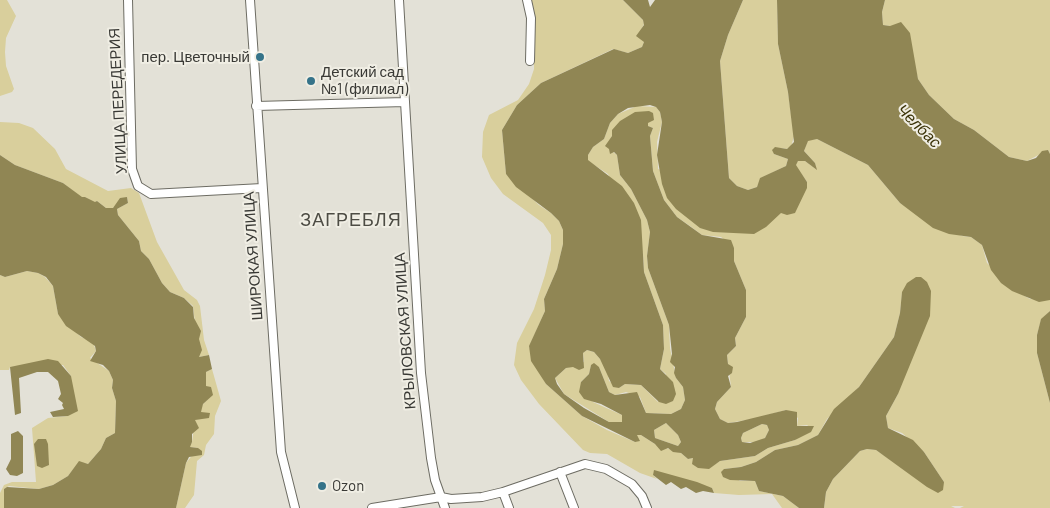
<!DOCTYPE html>
<html>
<head>
<meta charset="utf-8">
<style>
  body { margin:0 }
  canvas { display:block; background:#e3e1d7 }
</style>
</head>
<body>
<canvas width="1050" height="508"></canvas>
<script>
const g = document.querySelector('canvas').getContext('2d');
g.lineJoin = 'round';
function fill(path, color) { g.fillStyle = color; g.fill(path, 'evenodd'); }
const poly = rows => new Path2D(rows.map(r => 'M' + r).join(''));
function trace(path, color, width, dash) { g.strokeStyle = color; g.lineWidth = width; g.lineCap = dash ? 'butt' : 'round'; g.setLineDash(dash || []); g.stroke(path); }
function drawText(font, color, halo, rows, align = 'center') {
  g.font = font + ' Barlow,sans-serif'; g.lineWidth = 4; g.setLineDash([]); g.textBaseline = 'middle'; g.strokeStyle = halo; g.fillStyle = color; for (const [text, x, y, turn = 0] of rows) {
    g.save(); g.translate(x, y); g.rotate((+turn || 0) * Math.PI / 180); g.textAlign = isNaN(turn) ? turn : align; if (halo) g.strokeText(text, 0, 0); g.fillText(text, 0, 0); g.restore();
  }
}
const green = poly([
  [0,0,7,0,16,16,6,38,5,52,6,66,14,89,12,92,0,96],
  [530,0,623,0,643,20,644,24,641,30,644,42,642,47,628,53,613,49,541,83,517,105,502,130,506,174,539,205,551,213,559,221,563,230,563,244,557,269,544,299,545,311,529,347,546,384,582,416,607,430,635,442,636,434,641,435,655,444,681,453,688,459,693,458,709,468,720,461,755,456,768,448,795,440,808,425,797,426,798,418,786,410,753,419,728,423,720,419,715,409,717,402,731,387,727,355,736,346,735,338,746,317,746,290,734,261,734,248,721,237,702,235,690,226,677,217,664,200,653,171,650,136,653,128,648,126,648,122,612,136,609,142,609,149,617,155,620,175,631,189,647,220,650,232,647,256,648,268,669,325,670,348,676,378,683,387,685,400,681,409,671,414,646,413,640,397,626,392,615,395,609,392,599,367,591,365,589,374,581,382,593,402,622,415,623,422,609,422,564,394,555,378,566,368,584,362,583,353,587,350,594,352,600,359,607,369,609,381,619,388,625,384,641,385,658,402,666,374,660,369,664,349,663,325,644,272,643,254,608,174,588,161,588,155,593,147,604,139,610,123,618,114,637,106,656,107,660,112,662,122,657,142,658,169,777,216,807,182,795,165,798,161,805,161,816,169,815,163,804,151,808,140,817,139,868,165,900,203,916,213,962,236,971,237,982,245,987,263,1023,295,1030,299,1050,300,1050,311,1041,320,1037,335,1037,353,1050,403,1050,508,960,508,964,506,951,506,955,508,824,508,826,492,833,479,860,451,867,449,876,450,938,492,944,482,924,452,902,433,888,428,886,416,898,394,902,292,900,313,894,337,859,387,827,419,818,435,798,445,775,450,756,462,741,467,724,469,740,481,755,481,759,491,783,496,799,508,782,508,772,494,739,495,714,493,712,488,653,475,657,479,640,473,607,454,590,453,583,450,539,404,521,380,514,365,517,343,534,309,545,275,551,250,551,235,543,223,503,194,491,178,482,157,483,132,489,115,518,100,529,84,534,69,534,20],
  [743,0,777,0,778,44,788,92,794,136,791,147,787,149,781,148,774,154,788,159,786,166,761,178,757,187,748,190,737,186,729,178,720,61,728,35],
  [885,0,1050,0,1050,154,1048,150,1027,161,1009,157,974,130,954,119,929,95,918,79,913,58,890,26,883,25,882,12],
  [0,122,19,123,33,128,55,149,66,169,108,191,131,188,139,193,157,242,184,290,197,300,200,306,204,340,209,355,199,357,193,306,184,298,170,292,162,283,149,259,141,251,139,241,118,215,117,209,128,203,127,197,113,208,106,208,97,201,95,203,85,197,82,198,63,183,15,165,0,155],
  [27,271,38,273,45,277,53,286,58,314,81,337,93,342,96,351,90,358,109,371,113,380,112,388,116,401,115,433,106,438,101,449,88,464,79,462,68,476,53,485,39,489,9,486,4,489,4,508,0,508,0,493,4,485,12,482,36,482,32,428,48,418,68,416,71,376,63,365,10,367,9,370,0,370,0,275,5,277],
  [212,369,221,401,215,416,214,434,206,445,204,455,197,461,194,495,185,508,176,508,186,463,198,448,189,447,192,442,195,420,203,404,212,395,206,386,206,372],
  [666,423,678,435,681,442,678,446,655,438,654,430],
  [762,424,767,425,769,430,765,438,757,442,742,442,741,438,743,433]
]);
const water = poly([
  [623,0,648,0,650,7,655,0,743,0,728,35,720,61,729,178,737,186,748,190,757,187,760,178,786,166,788,159,774,154,772,150,775,147,787,149,794,142,788,92,778,44,777,0,885,0,882,12,883,25,890,26,901,22,910,33,918,79,929,95,954,119,974,130,1009,157,1027,161,1036,158,1042,151,1048,150,1050,154,1050,300,1039,302,1012,291,1001,283,991,270,982,245,971,237,949,234,933,228,900,203,868,165,817,139,808,141,804,151,815,163,817,170,805,161,798,161,796,165,807,182,807,188,795,213,787,215,781,213,766,227,754,234,713,232,700,228,676,209,667,198,662,184,657,155,662,122,660,112,656,107,650,105,628,108,618,114,610,123,604,139,593,147,588,155,588,160,622,186,634,203,641,220,644,272,663,325,664,349,660,369,673,382,676,394,673,401,666,404,659,402,641,385,625,384,619,388,613,387,600,359,594,352,587,350,583,353,584,368,579,370,573,367,566,368,555,378,557,384,564,394,584,408,609,422,622,422,622,415,601,404,584,399,579,392,581,382,589,374,591,365,594,363,599,367,609,392,615,395,637,392,646,413,671,414,681,409,685,400,683,387,676,378,674,373,675,367,670,362,672,354,669,325,648,268,647,256,650,232,647,220,631,189,620,175,617,155,614,152,610,154,609,149,605,146,612,136,612,130,620,121,635,112,649,111,653,113,654,120,648,123,648,126,653,128,650,136,653,171,664,200,677,217,702,235,731,240,734,248,734,261,746,290,746,317,735,338,736,346,727,355,728,364,733,367,732,373,728,376,731,387,717,402,715,409,720,419,728,423,737,422,786,410,797,412,797,426,814,426,811,432,795,440,768,448,755,456,720,461,709,469,698,468,692,464,693,458,688,459,681,453,673,452,668,448,661,451,655,444,641,435,637,435,640,441,635,442,582,416,546,384,531,361,529,346,545,311,544,299,557,269,563,244,563,230,559,221,551,213,516,187,506,174,502,130,517,105,541,83,614,49,628,53,642,47,644,42,636,36,644,25,643,20],
  [666,423,678,435,681,442,678,446,655,438,654,430],
  [762,424,767,425,769,430,765,438,750,443,742,442,741,438,743,433],
  [0,155,15,165,63,183,82,197,85,197,95,202,97,201,106,208,113,208,120,198,127,197,128,203,117,209,118,215,139,241,141,251,149,259,162,283,170,292,184,298,193,307,194,318,201,331,199,339,202,350,199,357,209,355,212,369,206,372,206,386,211,387,213,395,203,404,201,412,210,413,209,418,195,420,199,428,192,434,192,442,190,447,198,448,202,451,202,455,189,457,186,463,176,508,4,508,4,489,7,487,39,489,53,485,68,476,79,461,88,464,101,449,106,438,115,433,116,401,112,388,113,380,109,371,103,365,90,361,96,351,95,346,66,326,58,314,53,286,46,277,38,273,27,271,5,277,0,275],
  [916,277,921,277,927,282,931,291,930,316,898,394,886,416,888,428,913,440,924,452,944,482,943,490,938,493,927,487,876,450,867,449,860,451,833,479,826,492,824,508,799,508,783,496,759,491,755,481,730,480,723,477,721,472,724,469,741,467,756,462,775,450,798,445,818,435,834,409,859,387,894,337,900,313,902,292,907,283],
  [1050,311,1050,403,1037,353,1037,335,1041,319],
  [48,359,58,361,71,376,78,411,68,416,53,417,50,412,64,409,62,405,63,403,58,399,61,394,58,381,48,372,37,372,19,378,21,413,15,415,10,367],
  [18,431,23,436,23,473,17,476,10,475,6,469,11,459,11,434],
  [38,439,46,439,48,444,49,465,42,468,37,466,34,444],
  [654,470,697,482,712,488,714,493,703,491,696,493,686,487,681,489,671,482,666,485,653,475]
]);
const minor = poly([
  [128,0,132,169,138,186,151,194,262,188],
  [250,0,281,452,295,508],
  [399,0,421,373,431,458,435,480,445,508],
  [527,0,531,18,530,61],
  [256,106,405,102],
  [560,472,574,508],
  [503,492,509,508],
  [372,508,441,497,451,499,482,497,503,492,585,464,606,469,632,484,642,496,647,508]
]);
const markers = [
  [260,57,5,"#357389"],
  [311,81,5,"#357389"],
  [322,486,5,"#357389"]
];
const poiNames = [
  ["пер. Цветочный",250,57,"right"],
  ["Детский сад",321,72],
  ["№1 (филиал)",321,89],
  ["Ozon",332,486]
];
const streetNames = [
  ["УЛИЦА ПЕРЕДЕРИЯ",118,101,-93],
  ["ШИРОКАЯ УЛИЦА",253,256,-94],
  ["КРЫЛОВСКАЯ УЛИЦА",405,331,-94]
];
const waterNames = [
  ["Челбас",919,126,45]
];
const quarterNames = [
  ["ЗАГРЕБЛЯ",351,220]
];
fill(green, '#d9cf9c');
fill(water, '#908654');
trace(minor, '#6d6c63', 10);
trace(minor, '#fff', 8);
for (const [x, y, r, color] of markers) { const dot = new Path2D(); dot.arc(x, y, r, 0, 2 * Math.PI); g.fillStyle = color; g.fill(dot); trace(dot, '#f0eee4', 2); }
drawText('15px', '#393935', '#f0eee4', poiNames, 'left');
drawText('15px', '#393935', '#f0eee4', streetNames);
drawText('italic 16px', '#3b3308', '#f0eee4', waterNames);
g.letterSpacing = '1px';
drawText('18px', '#4d4c44', '#f0eee4', quarterNames);
g.letterSpacing = '0px';
</script>
</body>
</html>
